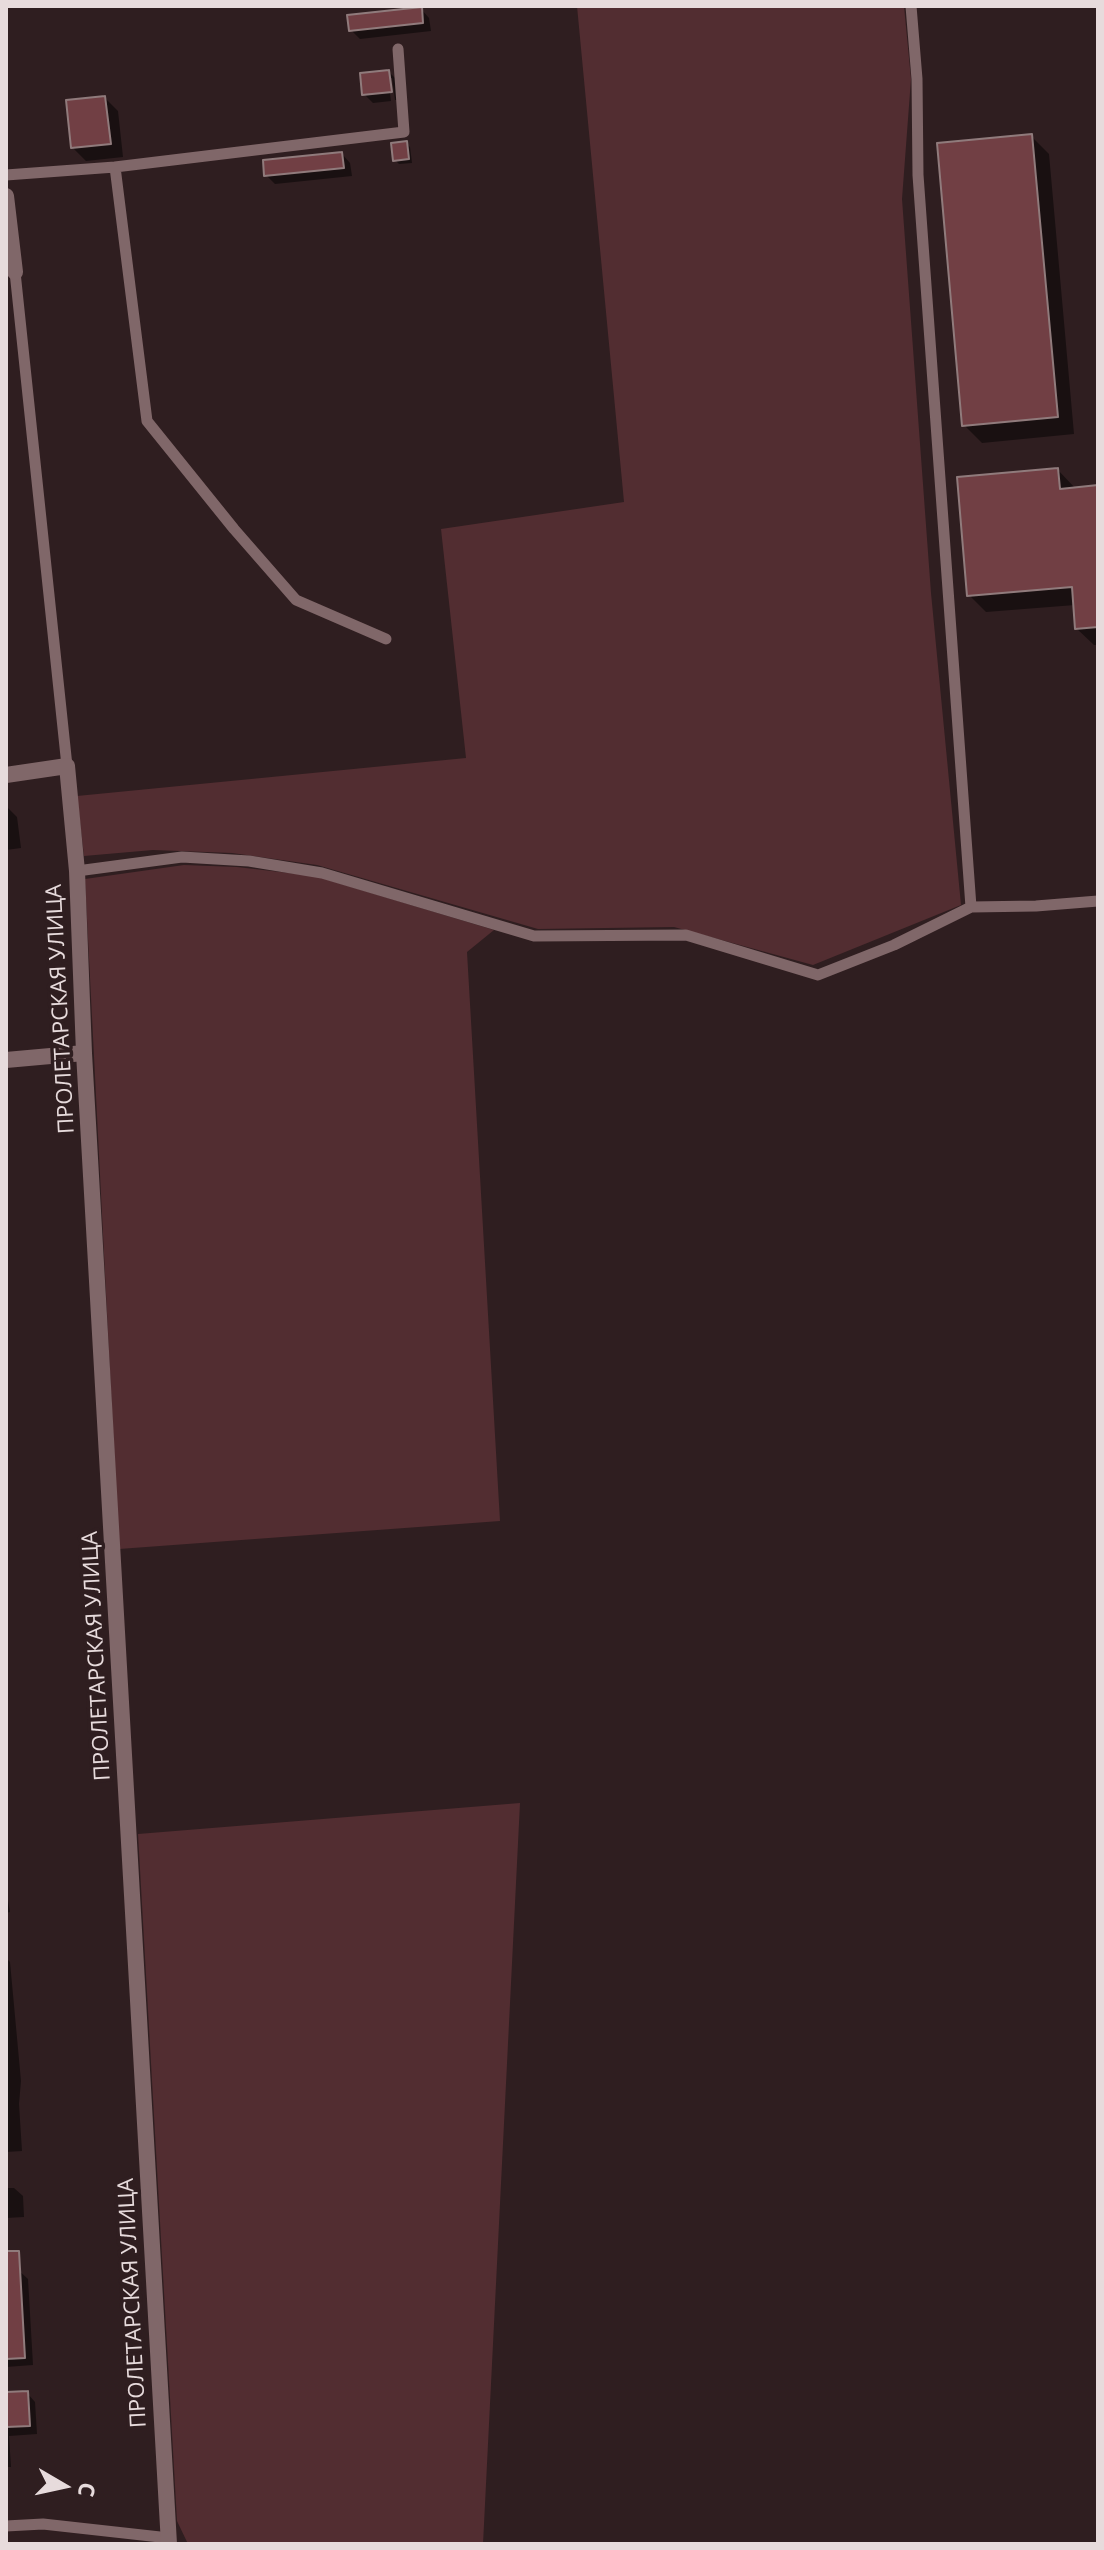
<!DOCTYPE html>
<html>
<head>
<meta charset="utf-8">
<style>
  body { margin:0 }
  #map { position:relative; width:1104px; height:2550px; overflow:hidden; background:#2f1e20; font-family:"Open Sans",sans-serif }
  canvas { display:block }
  .frame { position:absolute; inset:0; border:8px solid #e7dbdc; pointer-events:none }
  .north { position:absolute; left:24px; top:2446px; width:80px; height:80px; -webkit-text-stroke:6px #2f1e20; paint-order:stroke; rotate:99deg; font-size:22px; font-weight:700; line-height:32px; text-align:center; color:#e7dbdc }
  .north::after { content:''; display:block; margin:auto; width:28px; height:36px; background:#e7dbdc; clip-path:polygon(50% 0,100% 100%,50% 72%,0 100%) }
</style>
</head>
<body>
<div id="map">
<canvas width="1104" height="2550"></canvas>
<div class="frame"></div>
<div class="north">С</div>
</div>
<script>
const g = document.querySelector('canvas').getContext('2d');
g.lineJoin = 'round';
function fill(path, color) { g.fillStyle = color; g.fill(path, 'evenodd'); }
const poly = rows => new Path2D(rows.map(r => 'M' + r).join(''));
function trace(path, color, width, dash) { g.strokeStyle = color; g.lineWidth = width; g.lineCap = dash ? 'butt' : 'round'; g.setLineDash(dash || []); g.stroke(path); }
function drawText(font, color, halo, rows, align = 'center') {
  g.font = font + ' "Open Sans",sans-serif'; g.lineWidth = 7; g.setLineDash([]); g.textBaseline = 'middle'; g.strokeStyle = halo; g.fillStyle = color; for (const [text, x, y, turn = 0] of rows) {
    g.save(); g.translate(x, y); g.rotate((+turn || 0) * Math.PI / 180); g.textAlign = isNaN(turn) ? turn : align; if (halo) g.strokeText(text, 0, 0); g.fillText(text, 0, 0); g.restore();
  }
}
const green = poly([
  [577,6,904,6,911,79,902,199,931,593,961,905,813,965,674,927,538,929,317,865,232,853,153,850,84,856,77,796,466,758,441,529,624,502],
  [184,865,237,867,315,876,494,930,467,952,500,1521,119,1549,85,879],
  [520,1803,483,2544,188,2544,177,2521,138,1834]
]);
const shadow = poly([
  [421,9,429,18,431,31,360,39,351,30],
  [389,72,397,80,399,100,395,100,392,78,388,78,391,101,373,103,364,94],
  [105,98,118,111,123,157,86,161,73,148],
  [1031,136,1049,154,1074,434,982,443,964,425],
  [406,143,410,147,412,163,399,164,395,160],
  [342,154,350,163,352,176,275,184,266,175],
  [1058,470,1075,488,1098,487,1098,645,1094,645,1076,628,1075,605,986,612,969,595],
  [6,806,17,817,21,848,6,850],
  [6,1889,10,1912,6,1913],
  [6,1958,10,1962,21,2081,19,2104,22,2151,6,2152],
  [6,2188,14,2188,23,2196,24,2217,6,2218],
  [6,2259,28,2279,33,2365,6,2367],
  [27,2393,35,2402,37,2434,9,2436,11,2467,6,2467,6,2394]
]);
const building = poly([
  [422,7,423,23,349,31,347,15,422,7],
  [389,70,392,92,362,95,360,73,389,70],
  [105,96,111,144,71,148,66,100,105,96],
  [1032,134,1058,417,962,426,937,143,1032,134],
  [407,141,409,159,393,161,391,143,407,141],
  [342,152,344,168,264,176,263,160,342,152],
  [1058,468,1060,489,1098,485,1098,627,1075,629,1072,587,967,596,957,477,1058,468],
  [6,2251,19,2251,25,2358,6,2359,6,2251],
  [28,2391,30,2426,6,2427,6,2392,28,2391]
]);
const lane = poly([
  [911,6,917,79,918,175,971,907],
  [115,167,147,421,234,529,296,600,386,639],
  [6,175,115,167,404,132,398,49],
  [15,272,67,766],
  [77,871,182,857,249,861,322,873,534,936,686,935,818,975,894,945,971,907,1036,906,1098,901],
  [6,2526,43,2524,169,2538]
]);
const street = poly([
  [6,196,15,272],
  [6,775,67,766,77,871,84,1053,169,2544],
  [6,1060,84,1053]
]);
const streetNames = [
  ["ПРОЛЕТАРСКАЯ УЛИЦА",61,1009,-93],
  ["ПРОЛЕТАРСКАЯ УЛИЦА",97,1656,-93],
  ["ПРОЛЕТАРСКАЯ УЛИЦА",133,2303,-93]
];
fill(green, '#522d31');
fill(shadow, '#0007');
fill(building, '#713f44');
trace(building, '#907b7c', 2);
trace(lane, '#806769', 11);
trace(street, '#806769', 16);
drawText('22px', '#e7dbdc', '#2f1e20', streetNames);
</script>
</body>
</html>
